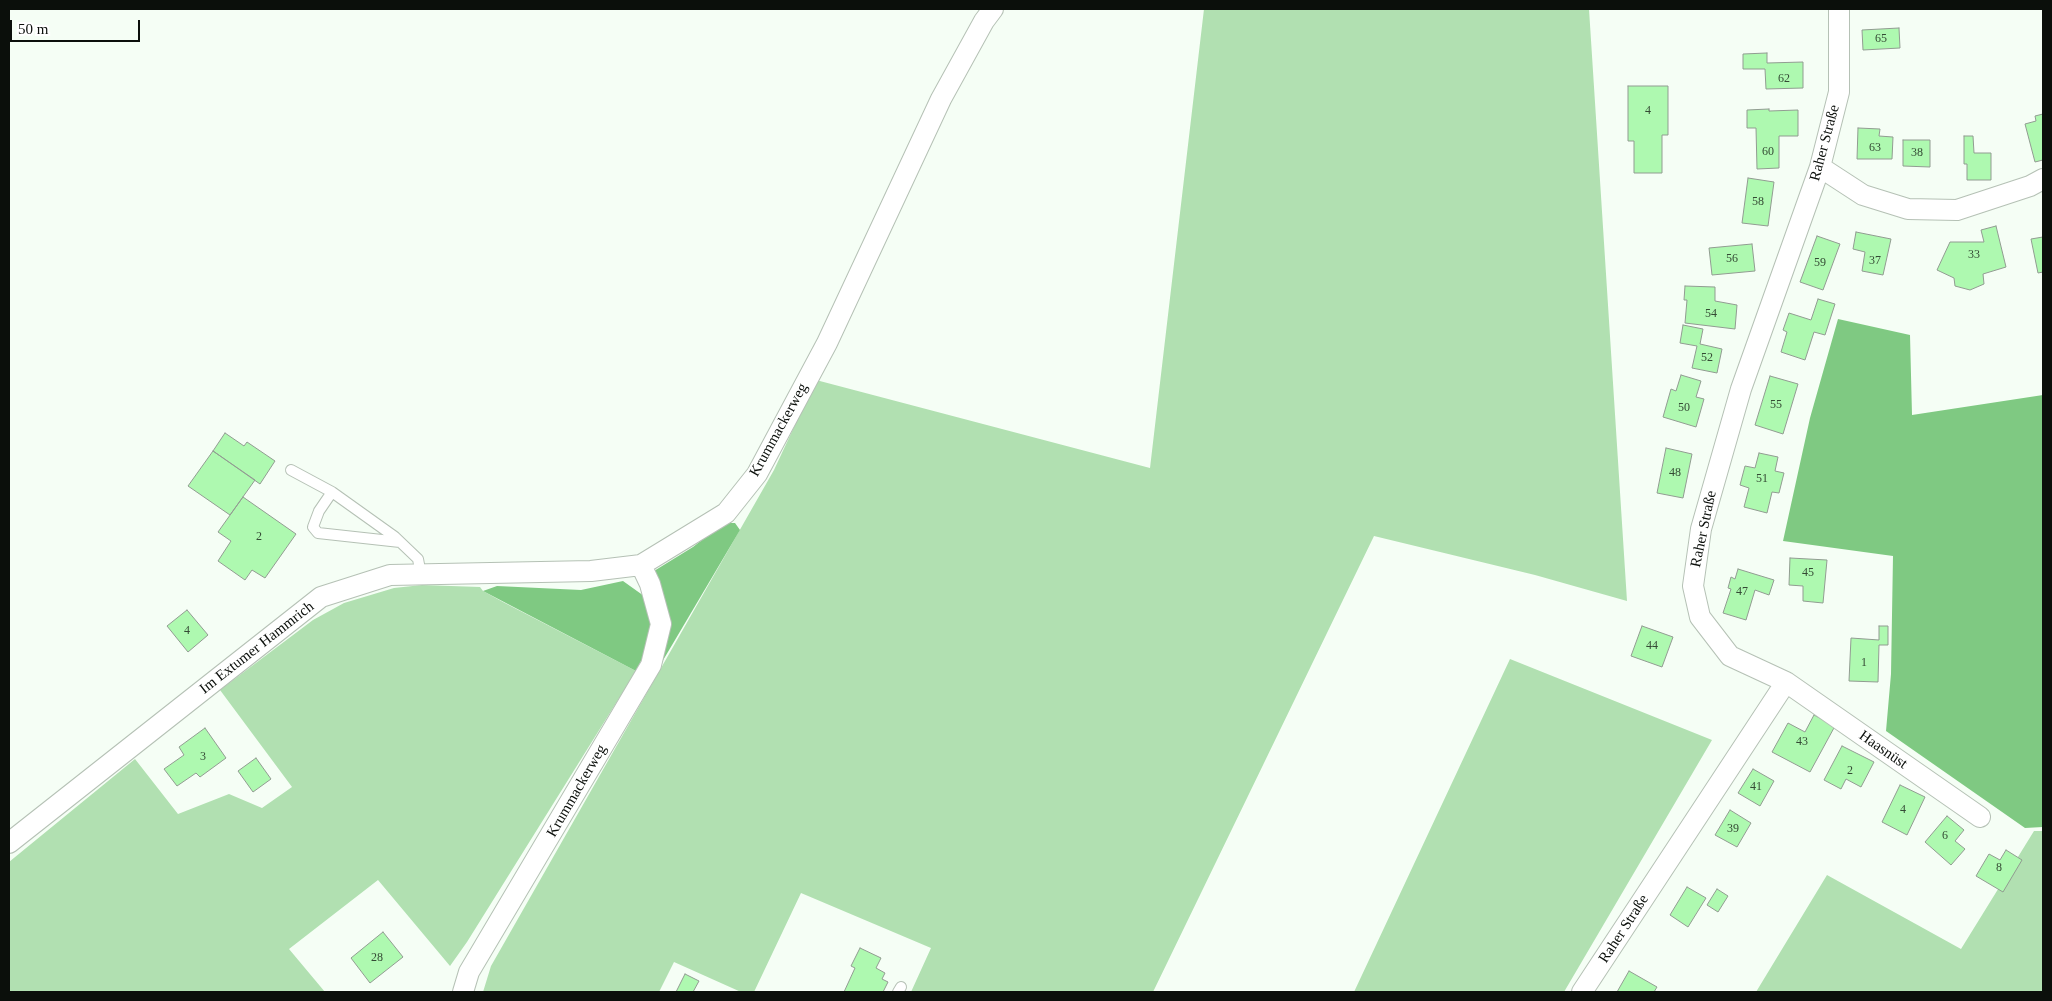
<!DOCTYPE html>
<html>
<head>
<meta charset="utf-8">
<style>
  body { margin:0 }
  #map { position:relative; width:2052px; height:1001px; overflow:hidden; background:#f5fef5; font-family:"Times New Roman",serif }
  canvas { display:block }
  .frame { position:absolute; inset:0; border:10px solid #0b0f0b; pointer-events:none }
  .scale { position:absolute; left:10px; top:20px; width:130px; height:22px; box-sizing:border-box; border:2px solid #0b0f0b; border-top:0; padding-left:6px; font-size:15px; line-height:18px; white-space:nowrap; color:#0b0f0b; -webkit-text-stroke:4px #fff; paint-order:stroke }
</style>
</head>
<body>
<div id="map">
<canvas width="2052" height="1001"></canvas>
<div class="frame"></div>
<div class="scale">50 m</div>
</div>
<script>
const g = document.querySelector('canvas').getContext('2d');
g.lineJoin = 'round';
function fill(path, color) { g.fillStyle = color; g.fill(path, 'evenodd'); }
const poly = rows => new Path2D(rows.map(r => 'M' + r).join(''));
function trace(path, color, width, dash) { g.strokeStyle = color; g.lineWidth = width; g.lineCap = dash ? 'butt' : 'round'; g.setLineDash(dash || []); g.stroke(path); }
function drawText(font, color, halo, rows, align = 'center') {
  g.font = font + ' "Times New Roman",serif'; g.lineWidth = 4; g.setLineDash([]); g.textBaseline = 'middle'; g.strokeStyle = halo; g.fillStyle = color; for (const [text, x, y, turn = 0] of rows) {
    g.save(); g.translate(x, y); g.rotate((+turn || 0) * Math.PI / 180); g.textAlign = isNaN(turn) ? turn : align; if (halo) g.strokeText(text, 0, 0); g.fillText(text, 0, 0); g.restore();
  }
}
const green = poly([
  [1204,9,1589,9,1627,601,1535,575,1374,536,1153,992,911,992,931,948,801,893,754,992,741,992,674,962,659,992,483,992,491,966,774,470,816,380,1150,468],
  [422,585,480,587,483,591,503,602,636,671,467,942,450,966,378,880,289,949,325,992,9,992,9,862,135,759,178,814,229,794,262,808,292,787,220,690,313,620,344,603,394,588],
  [1510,659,1712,740,1564,992,1354,992],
  [2034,831,2043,831,2043,992,1756,992,1827,875,1961,949]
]);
const forest = poly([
  [1838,319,1910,335,1912,415,2043,395,2043,827,2025,828,1886,731,1891,674,1893,556,1783,541,1810,418],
  [724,523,735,523,740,530,662,662,654,571,693,547],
  [623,581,644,596,652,622,647,649,636,671,483,591,497,586,581,590]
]);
const building = poly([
  [1899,28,1900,48,1863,50,1862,30,1899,28],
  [1767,53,1767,63,1803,62,1803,88,1766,89,1765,69,1743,69,1743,54,1767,53],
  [1628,86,1668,86,1668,135,1662,135,1662,173,1634,173,1634,141,1628,141,1628,86],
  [1769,109,1769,111,1798,110,1798,136,1779,136,1779,168,1757,169,1756,128,1747,128,1747,110,1769,109],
  [2043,114,2043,160,2035,162,2025,124,2036,121,2035,116,2043,114],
  [1858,128,1880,129,1879,136,1893,137,1892,159,1857,159,1858,128],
  [1964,136,1973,136,1974,153,1991,153,1991,180,1967,180,1967,164,1964,164,1964,136],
  [1903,140,1930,140,1930,167,1903,166,1903,140],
  [1748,178,1774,182,1768,226,1742,223,1748,178],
  [1996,226,2006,267,1983,274,1984,284,1970,290,1955,286,1954,278,1937,270,1950,242,1984,242,1981,230,1996,226],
  [1856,232,1891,239,1883,275,1862,271,1865,252,1853,249,1856,232],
  [1817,236,1840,244,1823,290,1800,282,1817,236],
  [2043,237,2043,272,2038,273,2031,239,2043,237],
  [1752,244,1755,271,1712,275,1709,248,1752,244],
  [1685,286,1715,287,1715,301,1737,305,1735,329,1685,323,1687,300,1684,300,1685,286],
  [1818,299,1835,304,1825,335,1814,332,1805,360,1781,352,1787,332,1783,330,1789,313,1811,320,1818,299],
  [1683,325,1703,329,1700,344,1722,349,1717,373,1692,368,1697,346,1680,343,1683,325],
  [1681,375,1701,381,1696,397,1704,399,1696,427,1663,417,1671,389,1676,391,1681,375],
  [1770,376,1798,384,1783,434,1755,425,1770,376],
  [225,433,244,446,247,442,275,461,260,484,213,451,225,433],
  [1666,448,1692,454,1683,498,1657,493,1666,448],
  [213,451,255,480,230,515,188,486,213,451],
  [1759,453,1778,457,1775,471,1784,473,1779,493,1772,492,1767,513,1744,507,1749,488,1740,485,1745,466,1755,468,1759,453],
  [243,497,296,534,265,578,252,570,245,580,218,561,231,541,218,532,243,497],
  [1790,558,1827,560,1823,603,1803,601,1803,586,1789,585,1790,558],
  [1738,569,1774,580,1769,595,1755,590,1746,620,1723,613,1731,589,1728,588,1731,577,1735,579,1738,569],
  [187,610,208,635,188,652,167,626,187,610],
  [1642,626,1673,637,1662,667,1631,656,1642,626],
  [1879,626,1888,626,1888,645,1879,645,1878,682,1849,681,1851,638,1879,640,1879,626],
  [1814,715,1835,726,1810,772,1772,752,1788,723,1805,732,1814,715],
  [205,728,226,758,200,777,196,773,177,786,164,769,184,755,179,747,205,728],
  [1842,746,1874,762,1861,787,1846,779,1841,789,1824,780,1842,746],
  [256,758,271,779,253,792,238,771,256,758],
  [1753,769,1774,781,1760,806,1738,793,1753,769],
  [1900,785,1925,797,1907,835,1882,822,1900,785],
  [1730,810,1751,823,1737,847,1715,835,1730,810],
  [1947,816,1964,830,1955,841,1965,849,1951,865,1925,842,1947,816],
  [2006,850,2022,860,2003,892,1976,876,1989,854,2000,860,2006,850],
  [1687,887,1706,898,1688,927,1670,915,1687,887],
  [1717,889,1728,896,1718,912,1707,905,1717,889],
  [383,932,403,957,370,983,351,958,383,932],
  [860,948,881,958,876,968,885,973,882,979,888,982,883,992,844,992,855,968,851,966,860,948],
  [1629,971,1657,987,1654,992,1617,992,1629,971],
  [685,974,699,981,693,992,676,992,685,974]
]);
const service = poly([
  [291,470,332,492,395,537,418,559,421,575],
  [332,492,319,511,313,527,318,533,400,542],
  [898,992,901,987]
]);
const minor = poly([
  [1839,9,1839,92,1820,167,1741,389,1701,529,1693,586,1700,617,1730,656,1786,682,1980,817],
  [1820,167,1863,195,1908,209,1957,210,2030,186,2043,179],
  [9,843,321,597,390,575,591,571,641,565,726,513,757,474,827,343,941,99,984,21,993,9],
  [463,992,469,972,651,665,661,624,650,584,641,565],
  [1582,992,1786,682]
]);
const numberNames = [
  ["65",1881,39],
  ["62",1784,79],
  ["4",1648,111],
  ["63",1875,148],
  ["60",1768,152],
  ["38",1917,153],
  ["58",1758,202],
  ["33",1974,255],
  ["56",1732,259],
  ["37",1875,261],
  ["59",1820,263],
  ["54",1711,314],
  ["52",1707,358],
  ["55",1776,405],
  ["50",1684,408],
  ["48",1675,473],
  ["51",1762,479],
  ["2",259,537],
  ["45",1808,573],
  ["47",1742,592],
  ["4",187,631],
  ["44",1652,646],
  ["1",1864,663],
  ["43",1802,742],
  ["3",203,757],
  ["2",1850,771],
  ["41",1756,787],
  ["4",1903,810],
  ["39",1733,829],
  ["6",1945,836],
  ["8",1999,868],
  ["28",377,958]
];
const streetNames = [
  ["Raher Straße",1825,143,-75],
  ["Krummackerweg",779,430,-61],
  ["Raher Straße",1704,529,-78],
  ["Im Extumer Hammrich",257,648,-38],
  ["Haasnüst",1883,750,35],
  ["Krummackerweg",577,791,-60],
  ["Raher Straße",1624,929,-57]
];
fill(green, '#b1e0b1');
fill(forest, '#7fc982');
fill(building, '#aef9b0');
trace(building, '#919c91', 1);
trace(service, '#b5c1b5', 12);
trace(minor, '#b5c1b5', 22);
trace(service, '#fff', 10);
trace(minor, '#fff', 20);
drawText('12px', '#344a34', null, numberNames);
drawText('15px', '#0b0f0b', '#fff', streetNames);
</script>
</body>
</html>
